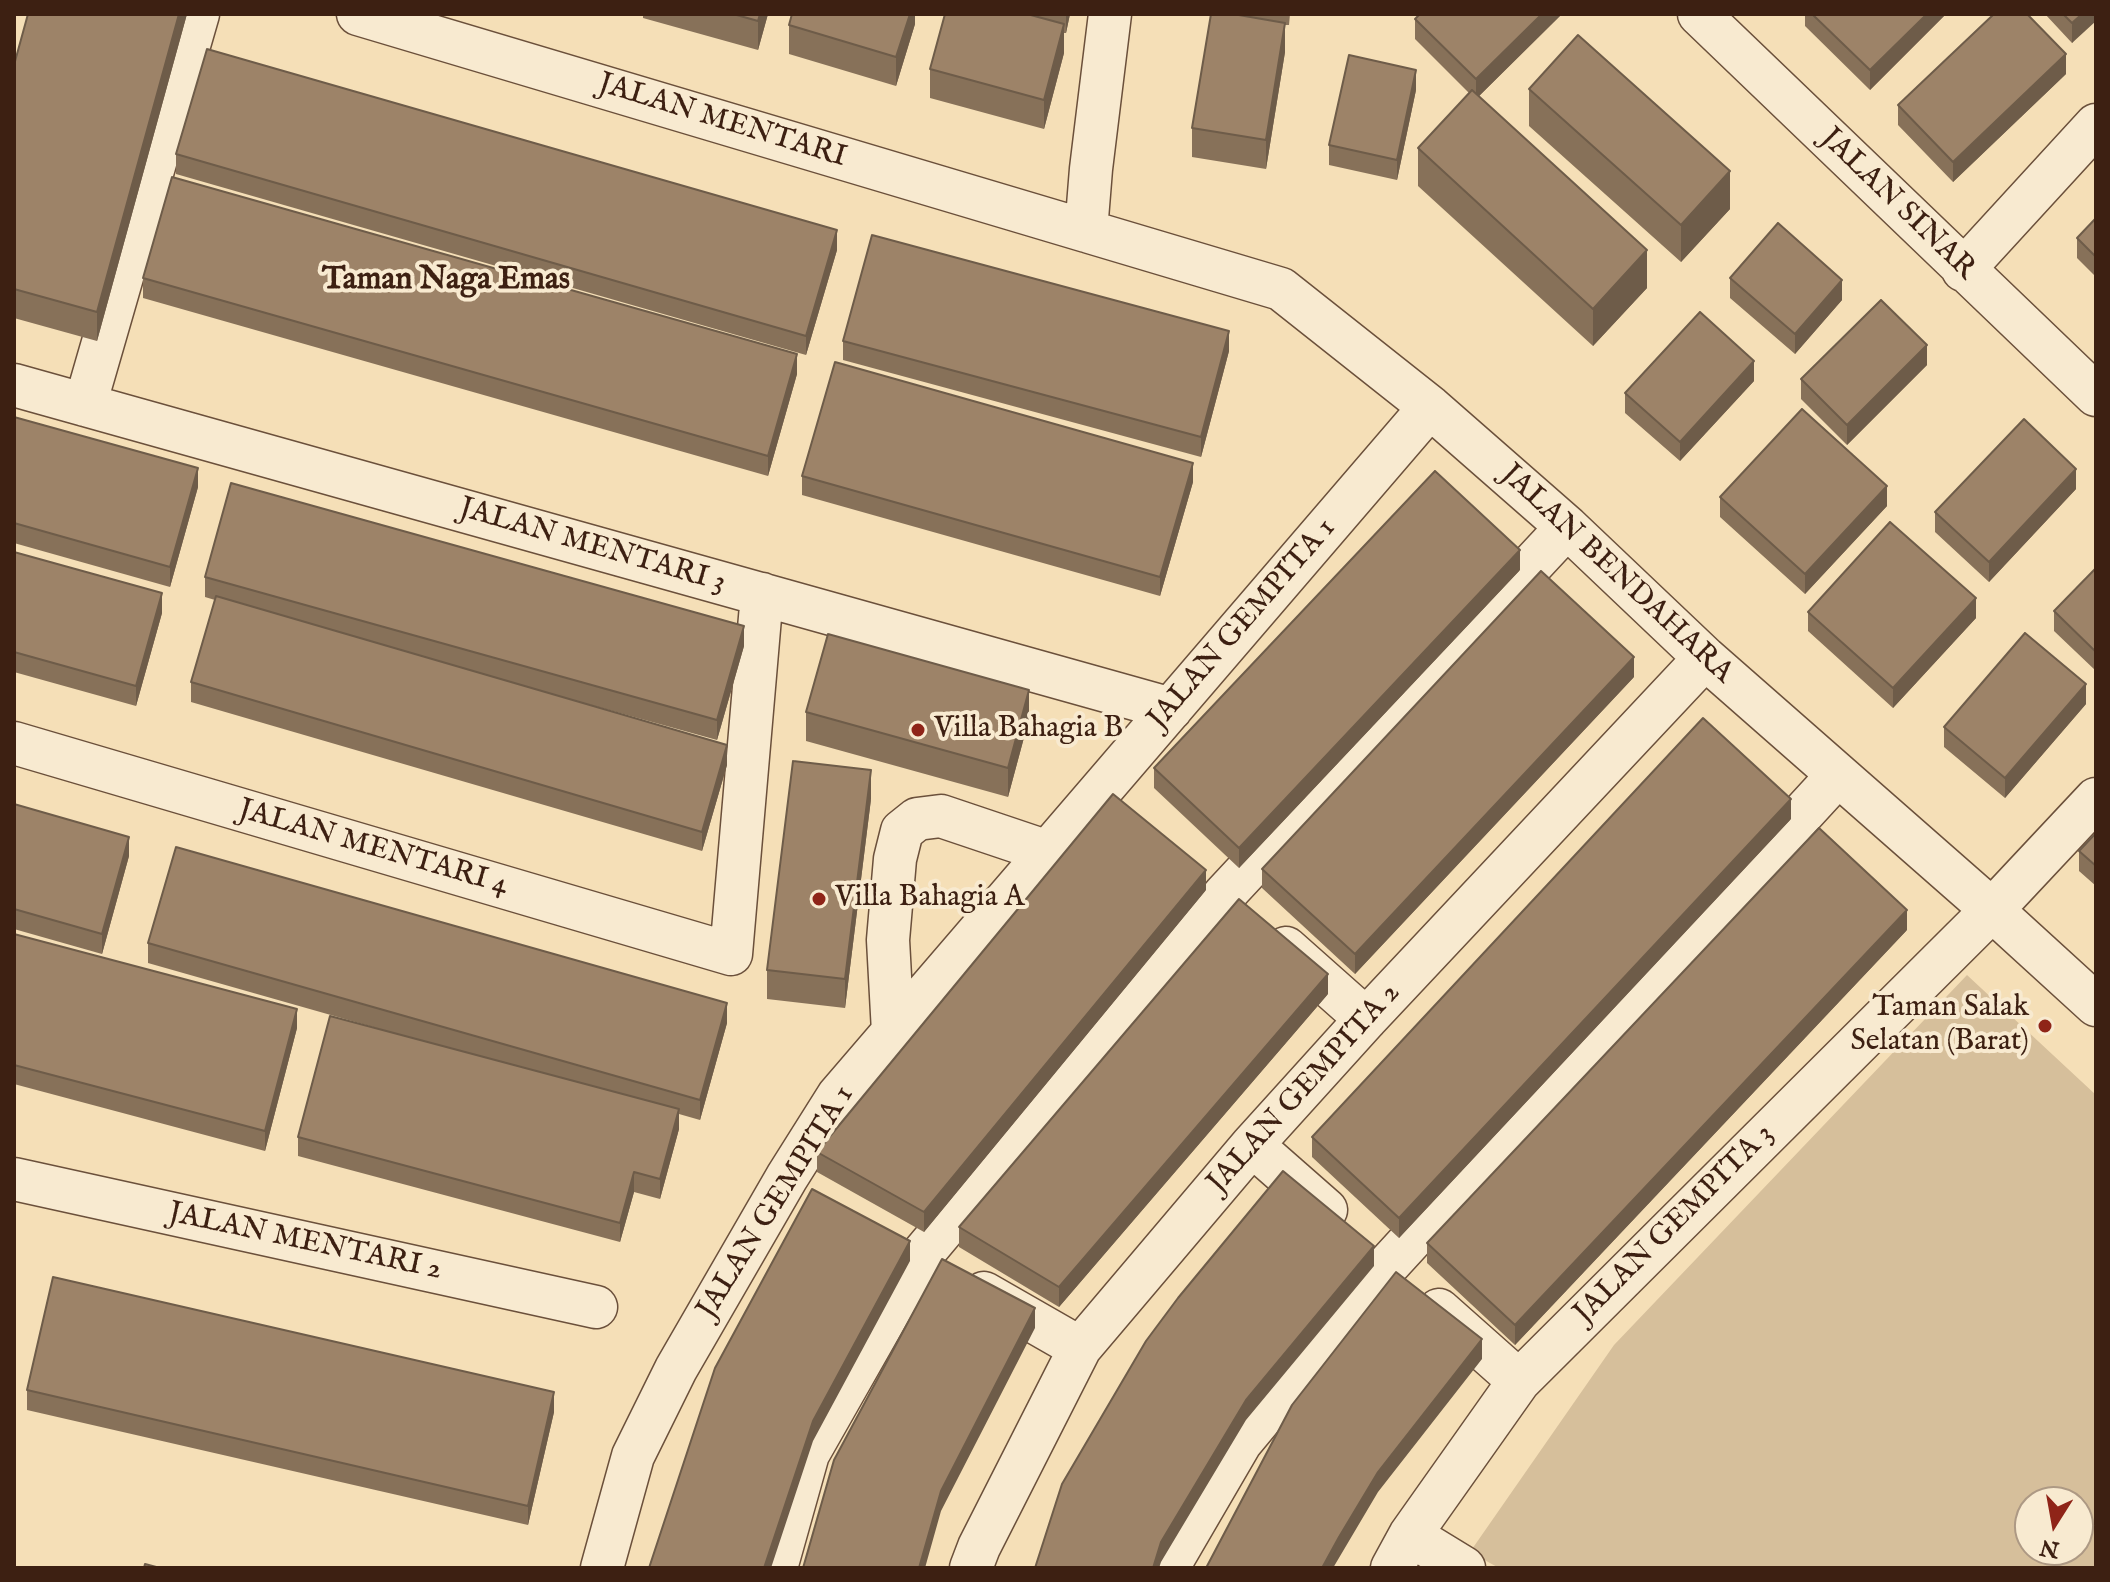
<!DOCTYPE html>
<html>
<head>
<meta charset="utf-8">
<style>
  body { margin:0 }
  #map { position:relative; width:2110px; height:1582px; overflow:hidden; background:#f5dfb7; font-family:"IM FELL English",serif }
  canvas { display:block }
  .frame { position:absolute; inset:0; border:16px solid #3d2012; pointer-events:none }
  .north { position:absolute; left:2014px; top:1486px; width:80px; height:80px; box-sizing:border-box; background:#f8ead0; border:2px solid #ad9984; border-radius:50%; rotate:191deg; font-size:22px; font-weight:700; line-height:32px; text-align:center; color:#3d2012 }
  .north::after { content:''; display:block; margin:auto; width:28px; height:36px; background:#8f2418; clip-path:polygon(50% 0,100% 100%,50% 72%,0 100%) }
</style>
</head>
<body>
<div id="map">
<canvas width="2110" height="1582"></canvas>
<div class="frame"></div>
<div class="north">N</div>
</div>
<script>
const g = document.querySelector('canvas').getContext('2d');
g.lineJoin = 'round';
function fill(path, color) { g.fillStyle = color; g.fill(path, 'evenodd'); }
const poly = rows => new Path2D(rows.map(r => 'M' + r).join(''));
function trace(path, color, width, dash) { g.strokeStyle = color; g.lineWidth = width; g.lineCap = dash ? 'butt' : 'round'; g.setLineDash(dash || []); g.stroke(path); }
function drawText(font, color, halo, rows, align = 'center') {
  g.font = font + ' "IM FELL English",serif'; g.lineWidth = 8; g.setLineDash([]); g.textBaseline = 'middle'; g.strokeStyle = halo; g.fillStyle = color; for (const [text, x, y, turn = 0] of rows) {
    g.save(); g.translate(x, y); g.rotate((+turn || 0) * Math.PI / 180); g.textAlign = isNaN(turn) ? turn : align; if (halo) g.strokeText(text, 0, 0); g.fillText(text, 0, 0); g.restore();
  }
}
const green = poly([
  [1967,975,2096,1095,2096,1568,1499,1568,1470,1552,1614,1345],
  [2030,1502,2078,1502,2078,1550,2030,1550]
]);
const minor = poly([
  [358,14,1281,289,1430,407,1567,527,1705,658,1992,910,2096,1005],
  [1699,14,2096,395],
  [1086,231,1091,169,1110,14],
  [1963,270,2096,125],
  [14,385,1171,709],
  [85,405,198,14],
  [14,743,731,954,762,594],
  [1286,948,1366,1019],
  [893,1032,888,940,895,859,902,831,917,819,941,816,1048,852],
  [1252,1145,1326,1210],
  [14,1179,596,1307],
  [984,1293,1080,1348],
  [1439,1310,1519,1381],
  [1410,1535,1464,1568],
  [602,1568,633,1456,676,1369,787,1177,838,1096,1430,407],
  [776,1568,808,1454,920,1257,1225,894,1567,527],
  [971,1568,979,1547,1080,1348,1252,1145,1366,1019,1705,658],
  [1170,1568,1174,1557,1241,1442,1388,1265,1838,775],
  [1392,1568,1410,1535,1519,1381,1992,910,2096,799]
]);
const wall = poly([
  [187,14,97,341,14,318,14,65],
  [643,14,768,14,758,50,643,18],
  [915,14,915,24,896,86,789,54,789,25],
  [945,14,1070,14,1066,33,1064,33,1064,53,1044,129,930,98,930,69],
  [1211,14,1290,14,1289,25,1285,25,1285,52,1266,169,1192,157,1192,128],
  [1420,14,1562,14,1479,96,1647,288,1593,346,1418,186,1418,148,1469,93,1415,39,1415,19],
  [1805,14,1946,14,1870,90,1805,26],
  [2045,14,2096,14,2072,43],
  [2066,74,1953,182,1898,125,1898,105],
  [1529,89,1730,209,1681,262,1529,126],
  [1416,90,1397,180,1329,165,1329,145],
  [176,154,837,250,806,355,176,174],
  [2096,218,2096,277,2077,258,2077,238],
  [143,278,797,374,768,476,143,298],
  [1730,278,1842,300,1795,354,1730,298],
  [843,341,1229,351,1201,457,843,360],
  [1927,365,1847,445,1801,399,1801,379],
  [1754,381,1680,461,1625,413,1625,393],
  [14,417,198,487,170,587,14,543],
  [802,476,1193,482,1160,596,802,495],
  [2076,489,1989,582,1935,532,1935,512],
  [1720,497,1887,506,1805,594,1720,517],
  [14,552,162,613,136,706,14,672],
  [2096,568,2096,671,2054,631,2054,611],
  [1520,570,1239,868,1154,788,1154,768],
  [205,577,744,646,717,740,555,695,727,765,702,851,191,702,191,682,215,600,205,597],
  [1808,612,1976,618,1893,708,1808,631],
  [1634,677,1355,974,1262,888,1262,869],
  [2086,704,2005,798,1944,747,1944,727],
  [806,712,1029,719,1008,797,806,741],
  [871,799,845,1008,767,999,767,970],
  [14,804,129,856,102,954,14,929],
  [1791,819,1399,1238,1312,1157,1312,1137],
  [2096,833,2096,886,2079,871,2079,851],
  [1206,890,924,1232,817,1172,817,1152],
  [1907,930,1515,1345,1427,1263,1427,1243],
  [14,934,297,1028,265,1151,14,1084],
  [148,943,727,1023,700,1120,679,1114,679,1129,660,1199,634,1192,620,1242,298,1156,298,1137,380,1029,148,963],
  [1328,994,1059,1307,959,1247,959,1227],
  [27,1390,554,1412,528,1525,27,1410]
]);
const shadedWall = poly([
  [179,14,187,14,97,341,97,312],
  [760,14,768,14,758,50,758,21],
  [910,14,915,14,915,24,896,86,896,57],
  [1066,14,1070,14,1066,33],
  [1542,14,1562,14,1476,99,1476,79],
  [1927,14,1946,14,1870,90,1870,70],
  [2082,14,2096,14,2096,21,2072,43,2072,23],
  [1285,23,1285,52,1266,169,1266,140],
  [1064,24,1064,53,1044,129,1044,100],
  [2066,54,2066,74,1953,182,1953,162],
  [1416,70,1416,90,1397,180,1397,160],
  [1730,171,1730,209,1681,262,1681,225],
  [837,230,837,250,806,355,806,336],
  [1647,250,1647,288,1593,346,1593,309],
  [1842,280,1842,300,1795,354,1795,334],
  [1229,331,1229,351,1201,457,1201,437],
  [1927,345,1927,365,1847,445,1847,425],
  [797,354,797,374,768,476,768,456],
  [1754,361,1754,381,1680,461,1680,442],
  [1193,463,1193,482,1160,596,1160,577],
  [198,468,198,487,170,587,170,567],
  [2076,469,2076,489,1989,582,1989,562],
  [1887,486,1887,506,1805,594,1805,574],
  [1520,550,1520,570,1239,868,1239,848],
  [162,593,162,613,136,706,136,686],
  [1976,598,1976,618,1893,708,1893,688],
  [744,626,744,646,717,740,717,720],
  [1634,657,1634,677,1355,974,1355,954],
  [2086,684,2086,704,2005,798,2005,778],
  [1029,690,1029,719,1008,797,1008,768],
  [727,745,727,765,702,851,702,832],
  [871,770,871,799,845,1008,845,979],
  [1791,799,1791,819,1399,1238,1399,1218],
  [129,837,129,856,102,954,102,934],
  [1206,870,1206,890,924,1232,924,1212],
  [1907,910,1907,930,1515,1345,1515,1325],
  [1328,974,1328,994,1059,1307,1059,1287],
  [727,1003,727,1023,700,1120,700,1100],
  [297,1009,297,1028,265,1151,265,1131],
  [679,1109,679,1129,660,1199,660,1179],
  [634,1172,634,1192,620,1242,620,1223],
  [910,1241,910,1261,813,1441,771,1568,764,1568,813,1421],
  [1374,1246,1374,1266,1246,1420,1161,1562,1159,1568,1153,1568,1161,1542,1246,1400],
  [1035,1308,1035,1328,941,1511,925,1568,919,1568,941,1491],
  [1482,1339,1482,1359,1378,1492,1333,1568,1322,1568,1339,1537,1378,1472],
  [554,1392,554,1412,528,1525,528,1506]
]);
const building = poly([
  [28,14,179,14,97,312,14,289,14,65,28,14],
  [733,14,760,14,758,21,733,14],
  [792,14,910,14,896,57,789,25,792,14],
  [945,14,1027,14,1064,24,1044,100,930,69,945,14],
  [1211,14,1233,14,1285,23,1266,140,1192,128,1211,14],
  [1420,14,1542,14,1476,79,1415,19,1420,14],
  [1812,14,1927,14,1870,70,1812,14],
  [1994,14,2027,14,2066,54,1953,162,1898,105,1994,14],
  [2063,14,2082,14,2072,23,2063,14],
  [1578,35,1730,171,1681,225,1529,89,1578,35],
  [207,49,837,230,806,336,176,154,207,49],
  [1349,55,1416,70,1397,160,1329,145,1349,55],
  [1472,90,1647,250,1593,309,1418,148,1472,90],
  [172,177,797,354,768,456,143,278,172,177],
  [2096,218,2096,257,2077,238,2096,218],
  [1778,223,1842,280,1795,334,1730,278,1778,223],
  [872,235,1229,331,1201,437,843,341,872,235],
  [1881,300,1927,345,1847,425,1801,379,1881,300],
  [1700,312,1754,361,1680,442,1625,393,1700,312],
  [835,362,1193,463,1160,577,802,476,835,362],
  [1802,409,1887,486,1805,574,1720,497,1802,409],
  [14,417,198,468,170,567,14,523,14,417],
  [2024,419,2076,469,1989,562,1935,512,2024,419],
  [1435,471,1520,550,1239,848,1154,768,1435,471],
  [231,483,744,626,717,720,205,577,231,483],
  [1890,522,1976,598,1893,688,1808,612,1890,522],
  [14,552,162,593,136,686,14,652,14,552],
  [2096,568,2096,652,2054,611,2096,568],
  [1541,571,1634,657,1355,954,1262,869,1541,571],
  [216,596,727,745,702,832,191,682,216,596],
  [2025,633,2086,684,2005,778,1944,727,2025,633],
  [828,634,1029,690,1008,768,806,712,828,634],
  [1703,718,1791,799,1399,1218,1312,1137,1703,718],
  [793,761,871,770,845,979,767,970,793,761],
  [1113,794,1206,870,924,1212,817,1152,1113,794],
  [14,804,129,837,102,934,14,909,14,804],
  [1819,828,1907,910,1515,1325,1427,1243,1819,828],
  [2096,833,2096,866,2079,851,2096,833],
  [176,847,727,1003,700,1100,148,943,176,847],
  [1239,899,1328,974,1059,1287,959,1227,1239,899],
  [14,934,297,1009,265,1131,14,1065,14,934],
  [330,1016,679,1109,660,1179,634,1172,620,1223,298,1137,330,1016],
  [1283,1171,1374,1246,1246,1400,1161,1542,1153,1568,1035,1568,1062,1484,1146,1341,1178,1298,1283,1171],
  [812,1189,910,1241,813,1421,764,1568,649,1568,715,1368,812,1189],
  [942,1259,1035,1308,941,1491,919,1568,803,1568,834,1460,942,1259],
  [1396,1272,1482,1339,1378,1472,1339,1537,1322,1568,1206,1568,1292,1405,1396,1272],
  [53,1277,554,1392,528,1506,27,1390,53,1277],
  [145,1564,160,1568,144,1568,145,1564]
]);
const markers = [
  [918,730,8,"#8f2418"],
  [819,899,8,"#8f2418"],
  [2045,1026,8,"#8f2418"]
];
const streetNames = [
  ["JALAN MENTARI",722,122,17],
  ["JALAN SINAR",1897,205,44],
  ["JALAN MENTARI 3",592,547,16],
  ["JALAN BENDAHARA",1616,575,43],
  ["JALAN GEMPITA 1",1243,625,-49],
  ["JALAN MENTARI 4",373,849,16],
  ["JALAN GEMPITA 2",1305,1089,-48],
  ["JALAN GEMPITA 1",777,1203,-58],
  ["JALAN GEMPITA 3",1675,1225,-45],
  ["JALAN MENTARI 2",305,1243,12]
];
const poiNames = [
  ["Villa Bahagia B",934,730],
  ["Villa Bahagia A",835,899],
  ["Taman Salak",2029,1009,"right"],
  ["Selatan (Barat)",2029,1043,"right"]
];
const neighbourhoodNames = [
  ["Taman Naga Emas",446,281]
];
fill(green, '#d6bf9b');
trace(minor, '#6b503b', 45);
trace(minor, '#f8ead0', 42);
fill(wall, '#877159');
fill(shadedWall, '#6e5c49');
fill(building, '#9d8368');
trace(building, '#6e5c49', 2);
for (const [x, y, r, color] of markers) { const dot = new Path2D(); dot.arc(x, y, r, 0, 2 * Math.PI); g.fillStyle = color; g.fill(dot); trace(dot, '#f8ead0', 3); }
drawText('30px', '#3d2012', '#f8ead0', streetNames);
drawText('30px', '#3d2012', '#f8ead0', poiNames, 'left');
drawText('bold 32px', '#3d2012', '#f8ead0', neighbourhoodNames);
</script>
</body>
</html>
